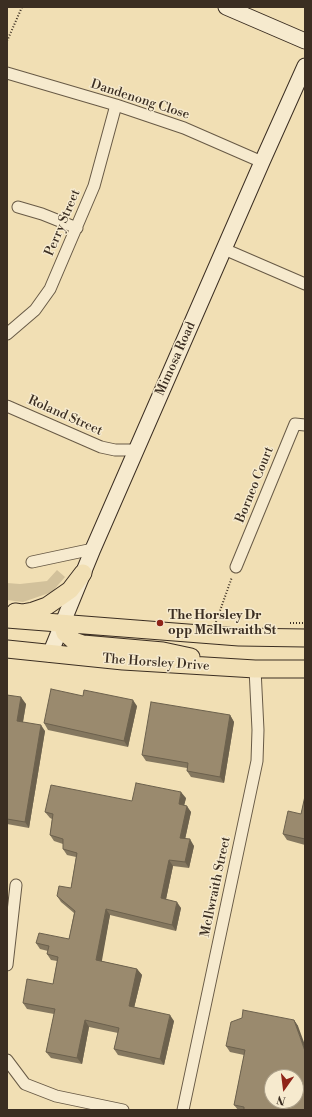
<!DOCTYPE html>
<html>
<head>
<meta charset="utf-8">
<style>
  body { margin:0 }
  #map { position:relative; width:312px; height:1117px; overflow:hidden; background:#f1dfb4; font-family:"Libre Bodoni",serif }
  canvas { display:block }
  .frame { position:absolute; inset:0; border:8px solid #3b2e22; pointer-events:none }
  .north { position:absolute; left:264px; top:1069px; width:40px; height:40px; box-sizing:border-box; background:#f6eace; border:1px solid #ab9f89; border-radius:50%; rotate:194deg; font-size:11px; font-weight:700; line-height:16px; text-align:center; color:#3b2e22 }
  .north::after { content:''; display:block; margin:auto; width:14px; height:18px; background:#8f2418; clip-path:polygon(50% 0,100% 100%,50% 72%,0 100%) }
</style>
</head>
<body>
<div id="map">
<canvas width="312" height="1117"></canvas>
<div class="frame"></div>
<div class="north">N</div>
</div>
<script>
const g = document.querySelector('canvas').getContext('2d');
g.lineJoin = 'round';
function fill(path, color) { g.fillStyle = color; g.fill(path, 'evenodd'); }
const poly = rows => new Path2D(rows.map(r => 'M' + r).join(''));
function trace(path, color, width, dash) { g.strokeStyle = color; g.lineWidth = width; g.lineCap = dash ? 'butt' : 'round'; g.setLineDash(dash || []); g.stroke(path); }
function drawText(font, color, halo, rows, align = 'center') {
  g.font = font + ' "Libre Bodoni",serif'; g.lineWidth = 3; g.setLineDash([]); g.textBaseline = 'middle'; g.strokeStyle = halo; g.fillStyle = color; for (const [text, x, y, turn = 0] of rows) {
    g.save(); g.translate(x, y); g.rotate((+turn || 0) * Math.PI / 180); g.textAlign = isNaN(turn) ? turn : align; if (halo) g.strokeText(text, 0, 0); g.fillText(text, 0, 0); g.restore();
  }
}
const green = poly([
  [57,570,65,577,52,592,23,602,7,600,7,583,20,584,47,581]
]);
const path = poly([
  [7,41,22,7],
  [216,622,232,577],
  [290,623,305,623]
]);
const street = poly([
  [7,73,116,105,184,128,262,162],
  [18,207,42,214,77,228],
  [224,249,305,284],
  [7,334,35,310,50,289,94,186,116,105],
  [7,406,101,447,115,450,136,450],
  [32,562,93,549],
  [236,567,295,424,305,425],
  [7,965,16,885],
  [7,1060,25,1084,56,1096,123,1110],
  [183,1110,257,761,258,730,255,669]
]);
const secondary = poly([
  [226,7,305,41],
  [50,654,93,549,262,162,305,66]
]);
const primary = poly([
  [15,612,22,613,33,611,47,606,70,590,83,573],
  [7,619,239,637,305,638],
  [62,624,65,633,74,641,83,644,163,651,191,657],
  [7,649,123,661,255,669,305,669]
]);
const wall = poly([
  [7,695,26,704,23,722,45,731,29,828,7,824],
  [137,706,128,747,48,730,44,723],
  [230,715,234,722,224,783,191,777,187,771,187,768,146,761,142,755],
  [305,796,305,845,287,840,283,834,301,814],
  [186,798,184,805,191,812,185,839,194,846,189,868,173,866,166,899,181,908,176,931,110,915,101,961,137,969,142,975,134,1008,174,1021,164,1065,118,1055,114,1049,118,1033,89,1027,82,1064,51,1058,46,1052,54,1014,27,1009,23,1003,53,984,57,961,51,960,47,954,48,951,40,949,36,943,69,939,74,913,61,902,57,896,71,888,76,857,67,855,63,849,63,844,54,841,50,835,52,819,50,818,45,812,132,801],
  [294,1020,298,1026,305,1110,238,1110,234,1105,244,1055,230,1052,226,1046]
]);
const shadedWall = poly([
  [21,697,26,704,22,727,17,721],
  [133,700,137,706,128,747,124,741],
  [230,715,234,722,224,783,220,777],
  [41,725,45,731,29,828,25,822],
  [181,792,186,798,183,810,179,804],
  [187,806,191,812,184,844,180,838],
  [190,839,194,846,189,868,185,862],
  [169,860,173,866,165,904,161,898],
  [177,902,181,908,176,931,172,925],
  [106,909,110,915,101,966,96,960],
  [137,969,142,975,133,1012,129,1006],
  [170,1015,174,1021,164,1065,160,1059],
  [85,1020,89,1027,82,1064,77,1058],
  [294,1020,298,1026,305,1045,305,1051]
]);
const building = poly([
  [51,689,83,696,84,690,133,700,124,741,44,723,51,689],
  [7,695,21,697,17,721,41,725,25,822,7,819,7,695],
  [151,702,230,715,220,777,187,771,188,763,142,755,151,702],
  [136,783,181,792,179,804,187,806,180,838,190,839,185,862,169,860,161,898,177,902,172,925,106,909,96,960,137,969,129,1006,170,1015,160,1059,114,1049,119,1028,85,1020,77,1058,46,1052,55,1009,23,1003,27,979,53,984,58,957,47,954,49,946,36,943,39,933,69,939,75,911,57,896,59,886,71,888,77,853,63,849,63,839,50,835,53,814,45,812,51,785,132,801,136,783],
  [305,796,305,839,283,834,288,811,301,814,305,796],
  [243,1010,294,1020,305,1051,305,1110,244,1110,244,1107,234,1105,245,1050,226,1046,231,1022,242,1018,243,1010],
  [272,1077,296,1077,296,1101,272,1101,272,1077]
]);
const markers = [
  [160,623,4,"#8f2418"]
];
const streetNames = [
  ["Dandenong Close",140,100,18],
  ["Perry Street",63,223,-67],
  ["Mimosa Road",176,359,-66],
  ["Roland Street",65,416,24],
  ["Borneo Court",255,485,-68],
  ["The Horsley Drive",156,663,4],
  ["McIlwraith Street",216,887,-78]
];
const poiNames = [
  ["The Horsley Dr",168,616],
  ["opp McIlwraith St",168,631]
];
fill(green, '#d2c19b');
trace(street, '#685a46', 13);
trace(secondary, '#3b2e22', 17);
trace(primary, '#3b2e22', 19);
trace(path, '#3b2e22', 2, [1, 2]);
trace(street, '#f6eace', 11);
trace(secondary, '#f6eace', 15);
trace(primary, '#f1dfb4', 17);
fill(wall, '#84775f');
fill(shadedWall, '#6c614d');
fill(building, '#9a8a6e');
trace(building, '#6c614d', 1);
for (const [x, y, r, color] of markers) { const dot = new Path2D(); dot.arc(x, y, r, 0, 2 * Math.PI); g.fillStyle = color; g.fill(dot); trace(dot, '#f6eace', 1.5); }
drawText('13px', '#3b2e22', '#f6eace', streetNames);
drawText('bold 13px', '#3b2e22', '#f6eace', poiNames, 'left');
</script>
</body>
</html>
